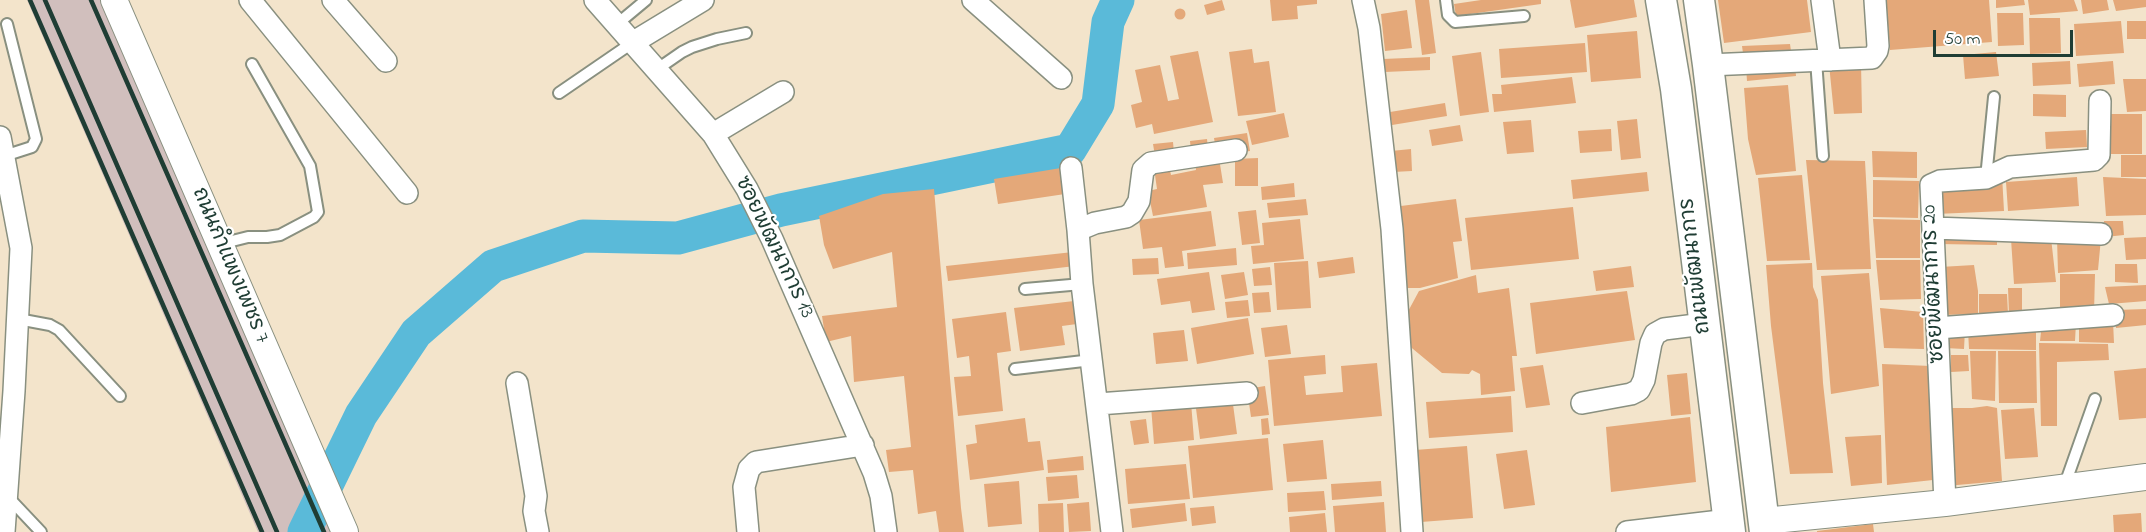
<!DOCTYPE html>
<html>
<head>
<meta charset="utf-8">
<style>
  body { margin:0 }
  #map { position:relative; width:2146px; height:532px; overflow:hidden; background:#f3e4cb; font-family:"Indie Flower",sans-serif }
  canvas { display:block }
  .scale { position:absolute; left:1933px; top:30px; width:140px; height:27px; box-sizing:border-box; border:3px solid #1f3d34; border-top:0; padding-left:8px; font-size:18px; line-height:21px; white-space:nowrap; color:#1f3d34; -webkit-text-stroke:4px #fff; paint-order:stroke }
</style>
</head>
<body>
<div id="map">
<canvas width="2146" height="532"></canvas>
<div class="scale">50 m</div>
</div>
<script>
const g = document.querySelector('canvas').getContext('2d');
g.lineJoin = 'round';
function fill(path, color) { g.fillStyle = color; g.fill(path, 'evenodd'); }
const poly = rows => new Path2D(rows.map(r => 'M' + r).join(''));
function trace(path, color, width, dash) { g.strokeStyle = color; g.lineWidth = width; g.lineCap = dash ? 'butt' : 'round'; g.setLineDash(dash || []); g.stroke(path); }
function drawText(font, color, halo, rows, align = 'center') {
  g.font = font + ' "Indie Flower","Playpen Sans Thai",sans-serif'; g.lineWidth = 4.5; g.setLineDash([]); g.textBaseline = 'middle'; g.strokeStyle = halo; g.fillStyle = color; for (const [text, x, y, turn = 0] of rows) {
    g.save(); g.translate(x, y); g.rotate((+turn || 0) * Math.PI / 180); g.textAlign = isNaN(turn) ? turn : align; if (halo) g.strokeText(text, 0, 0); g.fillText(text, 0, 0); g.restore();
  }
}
const industrial = poly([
  [27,0,112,0,342,532,258,532]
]);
const river = poly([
  [304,532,361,415,416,333,493,266,583,236,678,238,781,210,1070,150,1098,104,1108,22,1118,0]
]);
const building = poly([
  [1222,0,1225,10,1207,15,1204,5],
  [1270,0,1317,0,1317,4,1297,6,1298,19,1272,21],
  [1415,0,1429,0,1436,53,1422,55],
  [1481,0,1541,0,1541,4,1456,16,1454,4],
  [1570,0,1634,0,1637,17,1575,28],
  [1718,0,1807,0,1811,32,1724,43],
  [1886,0,1989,0,1992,42,1890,50],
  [1996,0,2024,0,2025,5,1996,8],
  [2028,0,2074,0,2078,11,2030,15],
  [2081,0,2107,0,2109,10,2083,14],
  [2113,0,2146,0,2146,7,2116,11],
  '1174.5 14a5.5 5.5 0 1 1 11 0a5.5 5.5 0 1 1-11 0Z',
  [1407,10,1412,48,1385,51,1381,14],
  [1997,13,2023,13,2024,45,1998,46],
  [2029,18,2060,18,2061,53,2030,54],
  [2121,21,2124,53,2076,56,2074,24],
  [2127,21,2146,21,2146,39,2127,39],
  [1637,31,1641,78,1591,82,1587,35],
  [1585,43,1587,72,1501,78,1499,49],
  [1790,44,1792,58,1744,60,1742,46],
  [1252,49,1254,63,1269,61,1276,112,1238,116,1229,52],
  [1198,51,1213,122,1154,134,1152,124,1136,128,1131,105,1142,102,1135,70,1160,65,1168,101,1179,99,1170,56],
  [1481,52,1489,112,1460,116,1452,56],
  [1996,52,1999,76,1965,79,1963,55],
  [1430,57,1430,70,1385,72,1383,59],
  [2070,61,2071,84,2033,86,2032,63],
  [2113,61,2115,84,2079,87,2077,64],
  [1861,63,1862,113,1834,114,1829,64],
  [1795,64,1796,76,1747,81,1746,67],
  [1572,77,1576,103,1494,112,1492,94,1502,94,1501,85],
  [2123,79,2146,79,2146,111,2127,112],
  [1788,85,1796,171,1756,175,1748,139,1744,88],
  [2033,94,2066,95,2066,117,2033,116],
  [1445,103,1447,116,1392,125,1390,112],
  [1284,113,1289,137,1252,145,1246,121],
  [2104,114,2142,114,2142,154,2104,154],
  [1637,119,1641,158,1621,160,1617,121],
  [1531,120,1534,152,1507,154,1503,122],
  [1460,125,1463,141,1432,146,1429,130],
  [1611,129,1612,151,1580,153,1578,131],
  [2086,130,2087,147,2046,149,2045,132],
  [1247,133,1250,151,1217,156,1214,138],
  [1207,139,1208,149,1191,151,1190,141],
  [1173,142,1174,153,1155,156,1153,144],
  [1411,149,1412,171,1393,172,1391,151],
  [1872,151,1917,152,1917,178,1873,177],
  [2121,155,2146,155,2146,177,2121,177],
  [1219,158,1223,183,1203,185,1207,207,1153,216,1148,191,1157,189,1154,168,1169,165,1171,175,1196,170,1195,161],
  [1258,158,1258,186,1235,186,1235,159],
  [1806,160,1865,161,1871,269,1817,270],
  [1061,168,1065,194,998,204,994,179],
  [1647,172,1649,191,1573,199,1571,180],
  [1802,175,1810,260,1767,261,1758,178],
  [2002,175,2004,211,1936,214,1934,178],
  [2077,177,2079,206,2008,211,2006,182],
  [2103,177,2146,179,2146,215,2106,216],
  [1873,180,1919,181,1918,218,1873,217],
  [1294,183,1295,197,1262,200,1261,187],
  [934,189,961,508,964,532,939,532,936,511,918,514,913,470,889,472,886,450,911,447,904,376,854,382,851,336,826,342,822,316,897,307,892,252,833,269,824,245,819,216,883,194],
  [1306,199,1308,215,1269,218,1267,203],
  [1456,199,1462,241,1453,242,1458,278,1420,288,1402,288,1393,207],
  [1573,207,1579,259,1471,270,1465,218],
  [1256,210,1260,243,1242,245,1238,212],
  [1211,211,1216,246,1182,251,1184,266,1165,268,1162,247,1143,249,1139,220],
  [1300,219,1304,259,1253,264,1251,246,1264,245,1262,223],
  [1873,219,1920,220,1920,258,1876,258],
  [2104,221,2123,221,2124,235,2105,237],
  [1939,225,1997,226,1997,245,1939,244],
  [2146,237,2146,259,2126,260,2124,238],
  [2051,238,2056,282,2014,284,2011,239],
  [2057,238,2101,238,2098,270,2058,273],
  [1236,248,1237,265,1188,269,1187,253],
  [1073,252,1075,266,948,281,946,266],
  [1353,257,1355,273,1319,278,1317,262],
  [1158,258,1159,274,1133,275,1132,259],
  [1876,260,1920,260,1921,299,1880,300],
  [1308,261,1311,308,1277,310,1274,263],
  [1812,263,1813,287,1818,300,1823,383,1833,473,1790,474,1771,326,1766,265],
  [2115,264,2137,264,2138,283,2115,282],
  [1974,265,1978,291,1978,314,1940,315,1940,267],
  [1631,266,1634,287,1596,291,1593,271],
  [1270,267,1272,285,1254,286,1252,269],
  [1209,272,1215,310,1192,313,1190,301,1161,305,1157,279],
  [1244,272,1248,295,1225,299,1221,275],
  [1869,273,1879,386,1831,394,1821,276],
  [2060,274,2095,274,2094,313,2060,314],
  [1476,275,1478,293,1509,288,1517,356,1512,356,1515,391,1481,395,1480,374,1472,370,1469,374,1442,373,1407,344,1405,317,1419,291],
  [2146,285,2146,301,2109,304,2105,287],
  [2008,288,2022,288,2022,314,2009,314],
  [1627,291,1635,340,1536,354,1530,303],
  [1269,292,1271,312,1254,313,1252,293],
  [1979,294,2007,294,2008,314,1979,314],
  [1248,300,1250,316,1227,318,1225,302],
  [1074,301,1077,324,1062,326,1065,345,1020,351,1014,308],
  [1880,308,1923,312,1924,349,1884,348],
  [2146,309,2146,325,2116,328,2116,310],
  [1006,312,1011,351,997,353,1003,411,958,416,954,377,971,376,969,356,957,358,952,319],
  [1248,318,1254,354,1197,364,1191,328],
  [2079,321,2113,321,2114,343,2079,342],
  [2042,323,2076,323,2075,341,2040,341],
  [1287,325,1291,354,1265,357,1261,328],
  [1184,330,1188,361,1156,364,1153,333],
  [1944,330,1965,330,1964,349,1945,348],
  [1968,330,2036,330,2036,350,1969,349],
  [2039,343,2108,344,2109,360,2057,362,2057,426,2041,426],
  [1970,351,1996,351,1995,401,1972,399],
  [1998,351,2036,351,2037,403,1999,403],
  [1325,355,1326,374,1304,376,1306,395,1343,392,1341,366,1377,363,1382,416,1274,426,1268,360],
  [1951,355,1968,355,1969,371,1951,372],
  [1882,364,1931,366,1933,480,1887,485],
  [1543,365,1550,405,1526,408,1520,368],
  [2146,368,2146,418,2119,420,2114,371],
  [1687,373,1691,414,1671,416,1667,375],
  [1265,386,1269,415,1251,417,1247,389],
  [1511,396,1513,432,1429,438,1426,402],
  [1232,397,1237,434,1200,439,1195,401],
  [1191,402,1194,440,1154,444,1151,406],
  [1987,406,1997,408,2002,481,1946,486,1943,408,1972,408],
  [2034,408,2038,457,2005,459,2001,410],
  [1690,417,1696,482,1611,492,1606,427],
  [1025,418,1028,442,1040,441,1044,470,970,480,966,445,977,443,975,425],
  [1268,418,1270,434,1262,435,1261,419],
  [1146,419,1149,443,1134,445,1130,421],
  [1881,435,1882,483,1851,486,1845,437],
  [1268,438,1273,490,1193,498,1188,446],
  [1323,440,1327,479,1287,482,1283,444],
  [1467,446,1473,518,1421,522,1415,450],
  [1527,450,1535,505,1504,509,1496,454],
  [1083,456,1084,470,1048,473,1047,460],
  [1186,464,1190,499,1128,504,1125,469],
  [1077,475,1079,498,1048,501,1046,477],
  [1019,481,1022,524,988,527,984,484],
  [1381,481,1382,496,1332,500,1331,484],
  [1324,491,1326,510,1288,512,1287,493],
  [1089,502,1091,531,1069,532,1067,504],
  [1384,502,1386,532,1335,532,1333,506],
  [1063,503,1064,532,1039,532,1038,504],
  [1185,503,1187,521,1132,528,1130,509],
  [1214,506,1216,523,1192,526,1190,508],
  [1325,513,1327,532,1290,532,1289,517],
  [2141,513,2142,532,2114,532,2113,515],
  [1873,524,1874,532,1817,532,1817,531]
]);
const service = poly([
  [1446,0,1448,15,1455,22,1524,16],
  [616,25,646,0],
  [1816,60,1823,156],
  [656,70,682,52,692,47,717,39,746,33],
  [559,93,632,43],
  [4,156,32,147,36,139,7,24],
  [1986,178,1994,97],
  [220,244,248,237,267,237,280,235,314,217,318,212,310,166,252,64],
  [1025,289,1082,284],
  [18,319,50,325,59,330,120,396],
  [1015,369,1092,360],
  [2064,487,2095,399],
  [7,496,41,532]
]);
const minor = poly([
  [250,0,407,193],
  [333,0,386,61],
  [595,0,713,134,747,189,772,239,874,473,881,496,886,532],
  [973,0,1061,78],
  [1363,0,1369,28,1392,229,1412,532],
  [1822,0,1830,60],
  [632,43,703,0],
  [1708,65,1872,58,1877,51,1878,46,1875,0],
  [713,134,783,92],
  [0,137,21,248,14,391,4,532],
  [1071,168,1078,230],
  [1933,228,2101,234],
  [1937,328,2113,315],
  [517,383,536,496,534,511,538,532],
  [1582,403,1631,394,1639,390,1644,380,1651,343,1655,334,1664,329,1704,324],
  [1098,404,1247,393],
  [1945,503,1931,185,1940,181,1986,178,2010,167,2094,160,2099,155,2100,101],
  [748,532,744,487,749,469,756,462,863,445],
  [1112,532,1082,284,1078,230,1095,223,1126,217,1132,213,1139,201,1143,170,1151,163,1236,150],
  [1627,532,1729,520]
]);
const tertiary = poly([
  [114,0,345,532],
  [1764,521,1945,503,2146,477]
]);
const secondary = poly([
  [1661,0,1676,89,1730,532],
  [1699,0,1708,65,1765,532]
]);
const rail = poly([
  [30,0,262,532],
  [45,0,277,532],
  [91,0,324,532]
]);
const streetNames = [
  ["ซอยพัฒนาการ 13",773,248,64],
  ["ถนนกำแพงเพชร 7",229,266,67],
  ["ถนนพัฒนาการ",1697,266,-97],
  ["ซอยพัฒนาการ 20",1935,284,-93]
];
fill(industrial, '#d1bfbd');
trace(river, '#5abad9', 33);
fill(building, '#e4a879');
trace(service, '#899080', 14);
trace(minor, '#899080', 24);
trace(tertiary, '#899080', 28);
trace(secondary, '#899080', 33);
trace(service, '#fff', 10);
trace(minor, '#fff', 21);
trace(tertiary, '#fff', 26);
trace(secondary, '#fff', 30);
trace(rail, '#1f3d34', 4.5);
drawText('21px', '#1f3d34', '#fff', streetNames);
</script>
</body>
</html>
